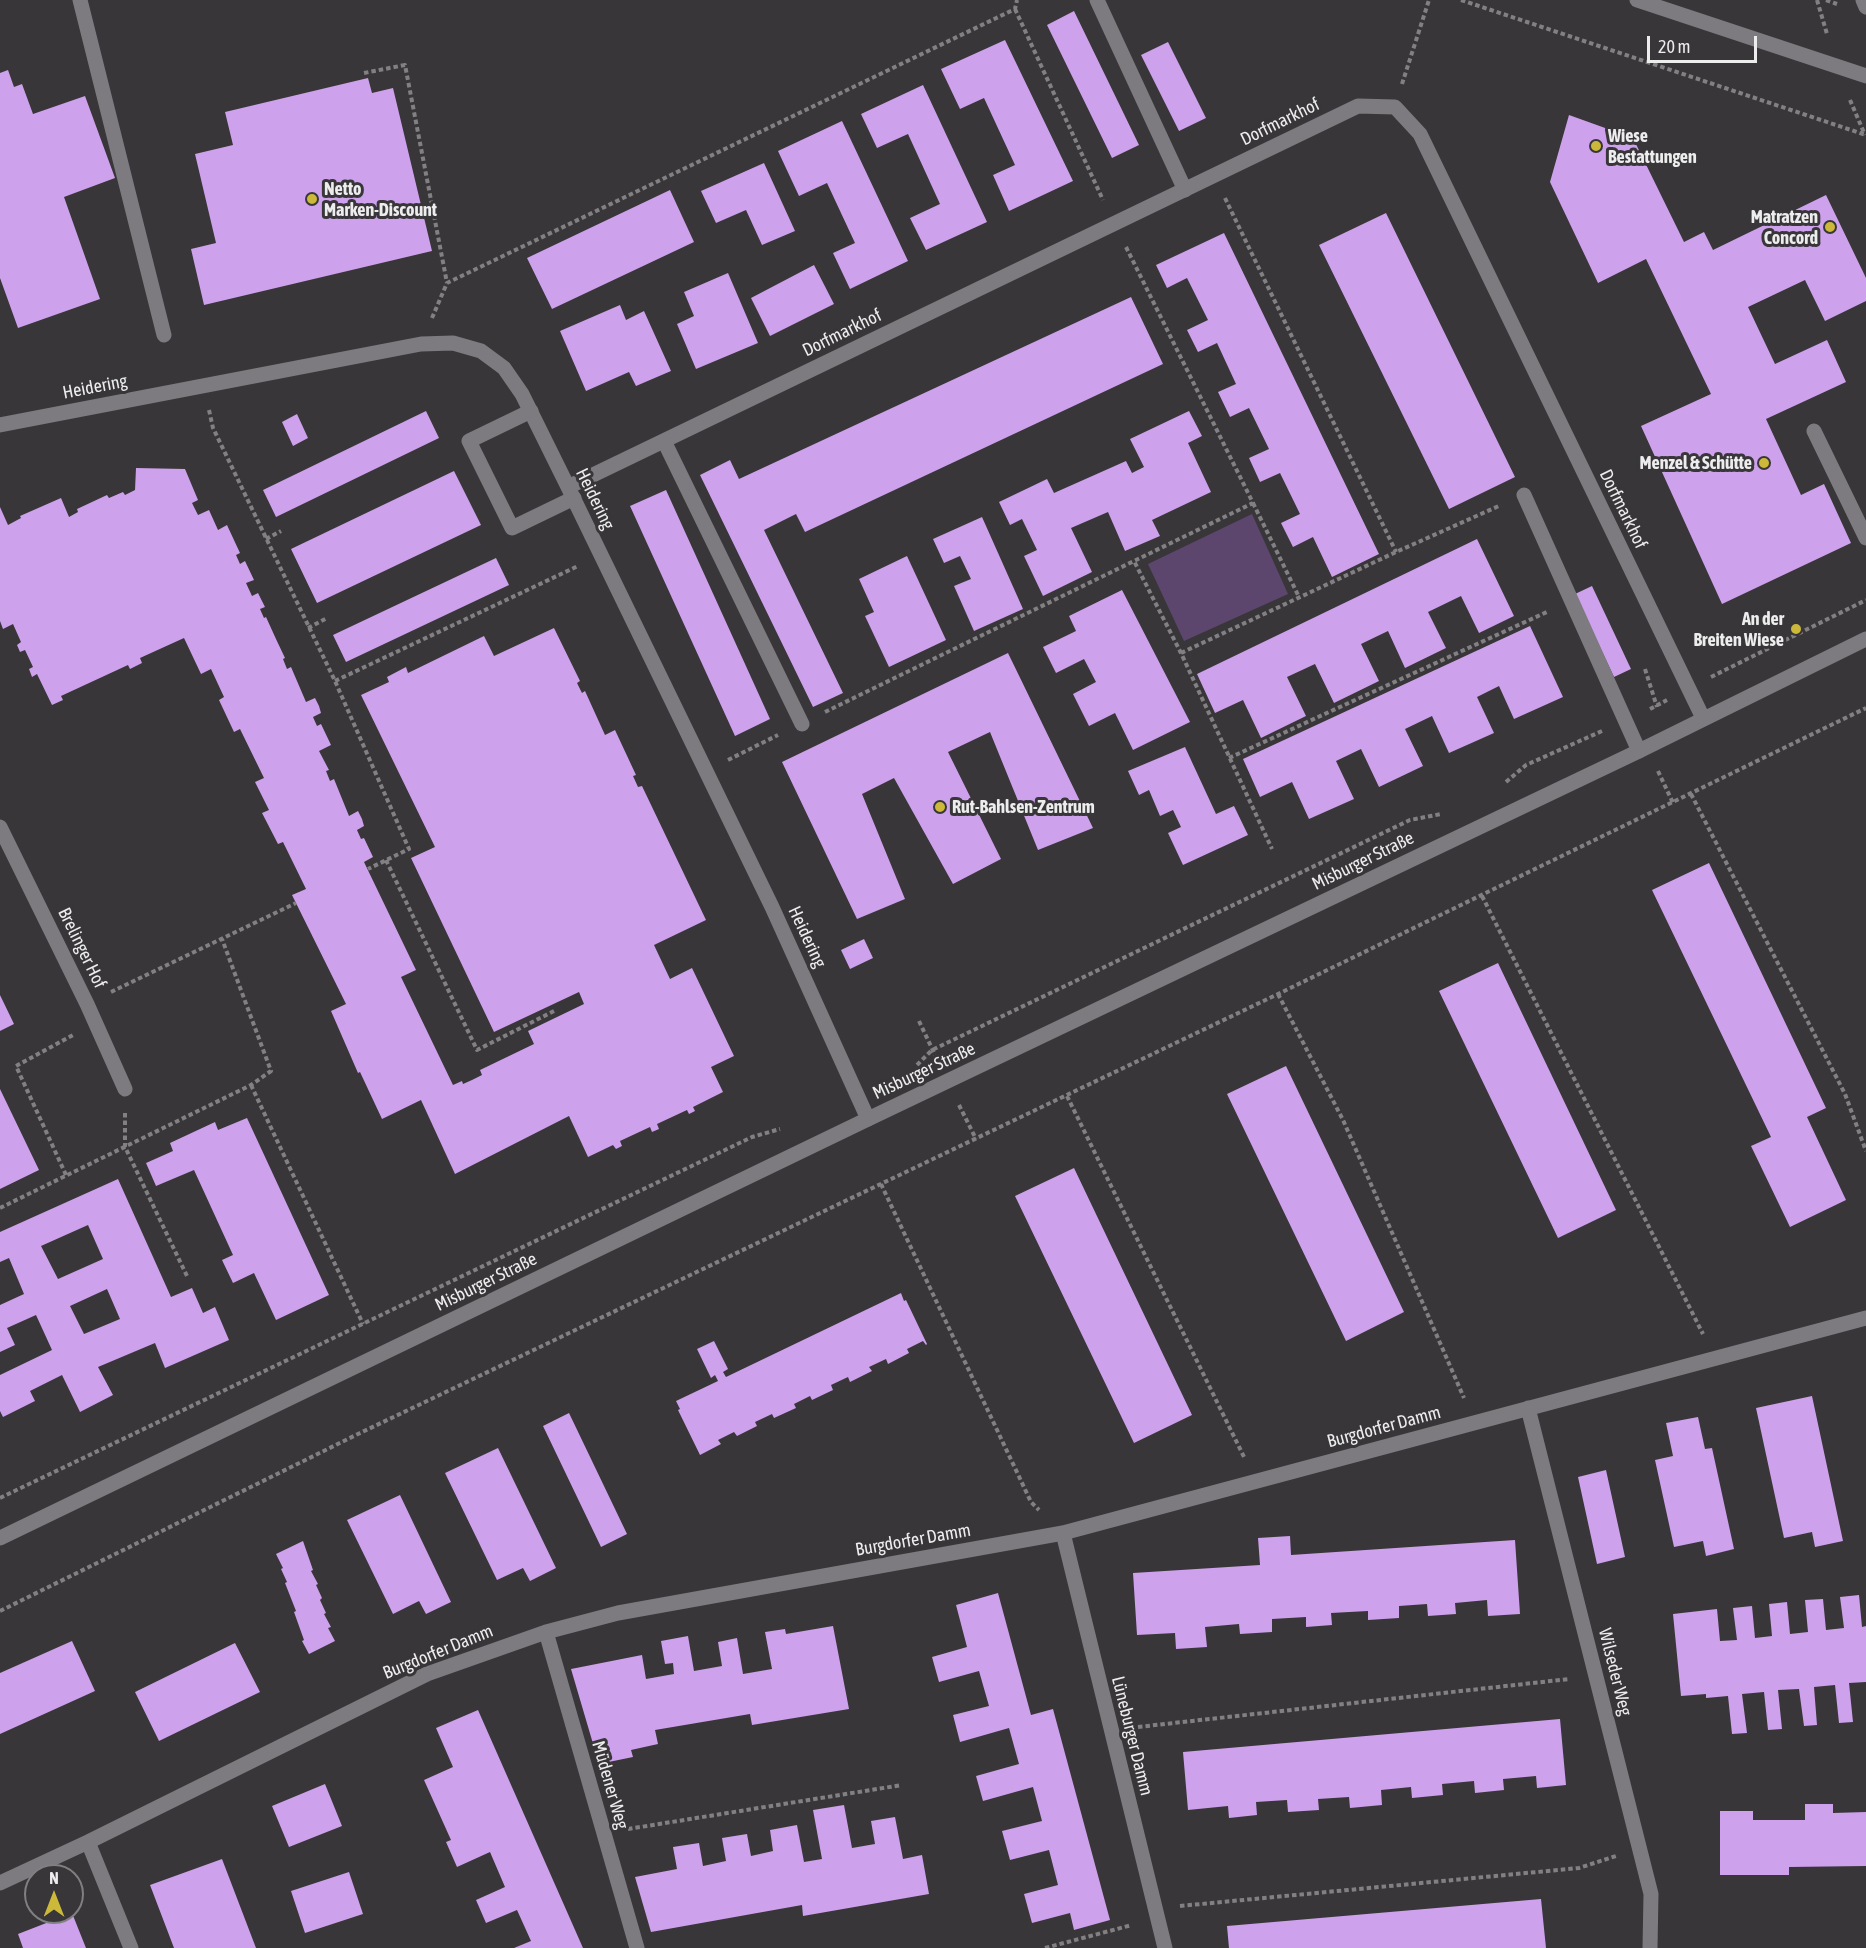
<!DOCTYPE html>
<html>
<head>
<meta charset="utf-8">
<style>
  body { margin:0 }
  #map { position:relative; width:1866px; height:1948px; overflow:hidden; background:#383639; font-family:"Asap Condensed",sans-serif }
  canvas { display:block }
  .north { position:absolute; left:24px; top:1864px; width:60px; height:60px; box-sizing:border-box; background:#383639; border:2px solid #817f81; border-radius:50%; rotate:0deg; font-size:16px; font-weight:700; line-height:24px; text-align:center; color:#eeedee }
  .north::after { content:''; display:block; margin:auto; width:21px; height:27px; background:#ccb939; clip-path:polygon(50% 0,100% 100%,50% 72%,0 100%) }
  .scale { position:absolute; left:1647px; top:36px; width:110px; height:27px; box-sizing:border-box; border:3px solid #eeedee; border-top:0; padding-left:8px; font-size:18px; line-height:21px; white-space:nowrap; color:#eeedee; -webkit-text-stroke:4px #383639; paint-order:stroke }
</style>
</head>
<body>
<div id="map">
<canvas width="1866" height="1948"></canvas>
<div class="north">N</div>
<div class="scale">20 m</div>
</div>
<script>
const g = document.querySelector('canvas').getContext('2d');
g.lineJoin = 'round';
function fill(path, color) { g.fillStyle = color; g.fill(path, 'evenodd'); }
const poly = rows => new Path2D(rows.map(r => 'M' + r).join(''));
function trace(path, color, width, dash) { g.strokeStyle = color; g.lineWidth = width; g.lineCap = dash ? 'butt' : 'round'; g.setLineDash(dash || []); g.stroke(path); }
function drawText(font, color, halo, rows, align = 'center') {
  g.font = font + ' "Asap Condensed",sans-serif'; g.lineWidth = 6; g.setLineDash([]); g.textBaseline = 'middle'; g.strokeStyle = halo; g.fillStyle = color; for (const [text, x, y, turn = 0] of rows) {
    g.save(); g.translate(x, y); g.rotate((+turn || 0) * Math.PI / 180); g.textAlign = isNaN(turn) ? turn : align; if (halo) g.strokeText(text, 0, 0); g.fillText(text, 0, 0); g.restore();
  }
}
const green = poly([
  [1252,514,1288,594,1184,641,1148,564]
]);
const building = poly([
  [1074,11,1139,145,1112,158,1047,25],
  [1005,40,1073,181,1009,211,993,175,1015,165,984,98,960,109,941,69],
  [1168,42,1206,118,1179,131,1141,55],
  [8,70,14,87,22,84,33,114,85,96,115,178,64,197,100,299,18,328,0,278,0,73],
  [368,78,372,93,393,88,432,251,204,305,191,249,216,243,195,154,233,145,225,112],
  [923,85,987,222,926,250,910,218,940,204,908,134,877,148,861,114],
  [1569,115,1633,138,1684,242,1704,232,1713,250,1826,195,1866,278,1866,301,1825,321,1805,280,1748,307,1775,364,1827,340,1846,382,1766,419,1801,495,1824,484,1851,543,1722,604,1641,426,1711,394,1646,259,1598,283,1550,182],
  [842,121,908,261,850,289,833,253,855,243,827,183,799,196,778,151],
  [764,163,795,231,762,245,746,210,716,223,701,191],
  [670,190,694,242,552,309,527,258],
  [1386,213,1515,477,1449,509,1319,245],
  [1224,233,1379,554,1332,577,1313,537,1293,547,1281,523,1300,514,1280,473,1260,482,1249,458,1269,449,1249,408,1230,417,1218,392,1236,384,1217,343,1198,352,1187,330,1208,320,1187,278,1167,288,1156,265],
  [814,265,834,304,770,336,751,298],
  [728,273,758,343,696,369,677,324,694,316,684,292],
  [1131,297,1163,364,805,532,796,514,764,530,843,693,813,707,700,475,730,460,739,479],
  [620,305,626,320,644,311,671,371,636,386,629,372,586,391,560,331],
  [426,411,439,438,276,517,263,490],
  [1189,411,1202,436,1188,443,1211,492,1152,520,1160,536,1125,551,1108,512,1071,528,1092,572,1043,596,1024,556,1037,550,1022,519,1010,525,999,502,1047,479,1054,493,1126,461,1132,473,1144,467,1130,439],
  [297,414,308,438,293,446,282,422],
  [136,468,185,469,198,500,192,503,198,515,209,510,218,530,227,525,240,553,236,555,240,564,245,561,254,580,246,583,252,596,258,593,265,607,260,609,264,618,266,617,276,639,285,658,283,659,287,669,291,667,306,702,315,698,319,706,321,713,313,717,317,726,321,724,331,745,319,751,329,770,326,771,330,781,334,779,349,816,358,811,362,819,364,826,357,830,361,839,364,838,373,857,364,862,416,970,401,977,453,1085,462,1081,463,1084,472,1080,482,1075,480,1070,534,1044,528,1031,584,1004,579,992,494,1032,411,858,435,847,361,695,389,682,387,677,406,667,408,673,484,636,494,656,554,628,580,681,577,683,582,693,585,691,605,735,615,730,636,775,633,776,638,787,642,786,706,920,654,945,670,979,692,968,734,1056,711,1067,723,1092,693,1107,695,1111,689,1114,687,1110,657,1124,659,1129,652,1132,650,1127,620,1141,622,1146,616,1149,613,1145,588,1157,569,1116,455,1174,421,1100,382,1119,360,1072,358,1073,331,1011,346,1004,292,895,306,889,283,842,278,844,262,813,269,810,255,782,264,778,240,729,234,732,219,700,224,697,211,669,201,674,184,638,140,658,142,663,130,669,128,665,61,696,63,700,52,705,37,674,32,677,29,669,33,667,25,650,20,652,17,645,21,642,13,624,3,629,0,621,0,507,8,525,21,518,20,516,61,498,69,517,78,512,77,509,107,495,109,498,123,492,125,495,135,490],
  [454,471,481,525,317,603,291,549],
  [666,490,770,719,735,736,630,506],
  [982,517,1023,609,974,631,954,586,971,579,960,556,944,563,933,539],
  [1477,539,1514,616,1479,633,1461,596,1428,612,1446,648,1405,668,1388,631,1361,644,1379,681,1334,703,1315,664,1287,677,1306,716,1261,738,1243,700,1215,713,1197,674],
  [907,556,946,640,889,667,865,616,874,612,859,579],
  [496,558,509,585,346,662,333,635],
  [1592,586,1631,669,1614,677,1575,594],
  [1122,590,1190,722,1133,750,1115,713,1089,726,1073,694,1096,682,1084,659,1056,673,1043,647,1076,631,1069,616],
  [1530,626,1563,697,1514,719,1499,686,1477,697,1494,733,1449,753,1432,716,1405,729,1423,766,1379,787,1361,749,1336,761,1354,799,1309,819,1292,782,1260,797,1243,759],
  [1008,653,1093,828,1038,850,990,732,948,752,1001,859,953,884,894,778,862,794,905,899,857,919,782,762],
  [1185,747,1216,814,1234,806,1248,835,1183,865,1168,833,1181,827,1173,810,1160,816,1149,790,1139,795,1128,771],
  [1709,863,1826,1108,1807,1117,1846,1200,1790,1227,1751,1146,1771,1137,1652,890],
  [864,939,873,958,850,969,841,950],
  [1498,963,1616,1210,1558,1238,1439,991],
  [0,995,14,1024,0,1031],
  [1286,1066,1404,1312,1346,1341,1227,1094],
  [0,1089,39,1170,0,1189],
  [247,1118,329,1295,276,1320,254,1273,233,1283,222,1260,233,1255,194,1170,156,1186,146,1163,173,1151,170,1143,215,1122,218,1130],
  [1074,1168,1192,1415,1134,1443,1015,1196],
  [118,1179,171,1297,192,1288,203,1313,215,1307,229,1340,165,1368,155,1343,98,1367,113,1395,80,1412,62,1375,30,1391,35,1401,3,1417,0,1411,0,1375,52,1350,36,1315,7,1328,15,1345,0,1352,0,1305,24,1294,9,1258,0,1262,0,1232],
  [88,1225,103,1259,58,1279,41,1246],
  [107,1289,120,1319,84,1334,70,1306],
  [901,1293,904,1301,906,1300,927,1344,926,1345,923,1341,907,1349,909,1353,888,1364,886,1359,869,1367,872,1371,850,1382,848,1377,831,1385,833,1390,812,1400,810,1396,794,1404,796,1408,774,1418,772,1414,755,1422,757,1426,737,1436,734,1432,718,1440,721,1444,700,1455,678,1410,680,1409,676,1401,718,1381,715,1375,711,1378,697,1349,714,1341,728,1369,723,1372,726,1377],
  [1812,1396,1843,1541,1815,1547,1812,1532,1784,1538,1756,1408],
  [569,1413,627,1534,601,1547,543,1426],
  [1698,1417,1705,1449,1712,1448,1734,1549,1706,1556,1703,1541,1674,1547,1655,1460,1673,1456,1666,1423],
  [498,1448,556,1568,530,1581,523,1568,497,1580,445,1473],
  [1606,1470,1625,1557,1597,1564,1578,1477],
  [400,1495,451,1602,426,1614,419,1601,393,1614,347,1520],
  [1290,1536,1291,1555,1515,1540,1520,1614,1488,1616,1487,1600,1455,1603,1456,1614,1428,1616,1427,1604,1399,1606,1399,1618,1368,1620,1368,1611,1331,1613,1332,1625,1306,1627,1306,1617,1272,1619,1272,1632,1240,1634,1239,1624,1205,1627,1207,1647,1176,1649,1175,1633,1137,1635,1133,1573,1260,1565,1258,1538],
  [303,1541,313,1570,311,1571,318,1584,316,1585,322,1598,320,1600,326,1613,324,1614,331,1627,328,1628,335,1641,309,1654,302,1641,304,1640,294,1612,296,1611,285,1583,287,1582,281,1569,283,1568,276,1554],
  [998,1593,1031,1715,1053,1709,1110,1920,1074,1930,1070,1913,1032,1923,1024,1894,1058,1885,1049,1850,1010,1860,1002,1831,1042,1821,1033,1787,983,1801,976,1776,1019,1764,1009,1728,960,1742,953,1715,989,1706,979,1671,939,1682,932,1657,967,1647,956,1605],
  [1859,1595,1862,1627,1866,1626,1866,1682,1849,1683,1853,1722,1839,1723,1835,1685,1814,1687,1817,1725,1804,1726,1799,1689,1778,1690,1782,1729,1768,1730,1764,1692,1742,1694,1747,1733,1732,1734,1728,1696,1706,1698,1706,1694,1681,1696,1673,1614,1717,1609,1720,1641,1737,1640,1733,1608,1752,1606,1755,1638,1772,1636,1769,1604,1787,1602,1790,1634,1808,1632,1805,1600,1823,1599,1826,1630,1844,1628,1840,1597],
  [833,1626,849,1709,752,1725,750,1714,655,1730,658,1744,631,1750,633,1757,599,1764,571,1669,642,1655,646,1679,674,1674,673,1663,665,1664,661,1641,688,1636,694,1671,722,1666,718,1642,737,1638,743,1674,772,1669,765,1632,785,1629,786,1634],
  [72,1641,95,1691,0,1734,0,1673],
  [235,1643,260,1692,159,1741,135,1692],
  [478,1710,583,1948,514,1948,531,1941,517,1910,486,1923,476,1900,505,1887,490,1852,457,1867,446,1842,451,1840,424,1780,453,1767,436,1728],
  [1560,1719,1566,1785,1537,1788,1536,1776,1503,1779,1504,1790,1475,1793,1474,1781,1442,1784,1443,1795,1412,1798,1411,1787,1381,1790,1382,1805,1350,1808,1349,1797,1318,1799,1319,1810,1288,1812,1287,1800,1256,1802,1257,1815,1229,1818,1228,1806,1188,1810,1183,1752],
  [325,1784,342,1826,289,1847,272,1806],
  [1805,1804,1833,1804,1833,1813,1866,1812,1866,1866,1789,1867,1789,1875,1720,1875,1720,1811,1753,1811,1753,1820,1805,1820],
  [844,1805,852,1848,875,1844,871,1821,895,1817,903,1859,922,1855,929,1894,803,1916,802,1905,651,1932,635,1877,677,1869,673,1847,699,1843,703,1866,726,1861,722,1838,747,1834,751,1856,773,1851,770,1830,797,1825,804,1862,822,1859,813,1810],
  [222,1859,256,1948,174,1948,150,1885],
  [349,1872,363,1914,305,1933,291,1891],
  [1541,1899,1546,1948,1229,1948,1227,1926],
  [72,1913,86,1948,23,1948,18,1934]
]);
const path = poly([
  [1461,0,1866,135],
  [1817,0,1827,34],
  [1826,0,1837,4],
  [1015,9,1103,200],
  [364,73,405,65,447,283],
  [1402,84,1429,0],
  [1850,100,1865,135],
  [1225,198,1396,552],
  [1126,247,1253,503,1134,561,1181,653,1272,849],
  [432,318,447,283,1015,9,1017,0],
  [209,410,213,428,335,681,409,849,368,869],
  [1253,503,1299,597],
  [266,539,281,531],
  [308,628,327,618],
  [1181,653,1396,552,1501,505],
  [1645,669,1657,707],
  [1711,677,1866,600],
  [335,681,578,566],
  [1650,709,1667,700],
  [825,712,1134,561],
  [1229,758,1549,611],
  [728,760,778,735],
  [1658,771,1673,803],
  [1506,782,1526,765,1602,731],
  [1691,794,1845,1094,1866,1151],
  [386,860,477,1050,556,1010],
  [1482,896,1703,1334],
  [111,992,296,903],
  [1278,994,1343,1120,1464,1398],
  [919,1021,936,1057],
  [917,1065,932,1050,1410,820,1441,814],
  [251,1085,363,1324],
  [1067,1096,1244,1457],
  [959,1105,976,1139],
  [125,1113,125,1147,187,1276],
  [66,1175,16,1066,73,1035],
  [881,1184,1031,1502,1039,1510],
  [0,1208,251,1085,271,1071,222,939],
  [0,1498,752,1137,780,1129],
  [0,1611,358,1434,1278,994,1866,708],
  [1138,1727,1569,1679],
  [628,1829,902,1785],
  [1180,1906,1579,1868,1616,1856],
  [1045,1948,1132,1925]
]);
const lane = poly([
  [80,0,164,335],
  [1097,0,1185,190],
  [531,411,469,441,512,528,574,498],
  [1814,431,1866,538],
  [664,441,802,724],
  [1524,495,1639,751]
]);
const street = poly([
  [0,425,421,344,453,343,481,351,504,368,522,394,568,487,772,907,868,1119],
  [568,487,1358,106,1395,107,1420,134,1703,718],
  [0,827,87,1004,125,1089],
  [1528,1408,1651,1894,1650,1948],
  [1063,1533,1165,1948],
  [546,1632,637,1948],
  [88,1842,131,1948],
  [0,1883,88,1842,427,1674,546,1632,618,1613,1063,1533,1866,1318]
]);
const secondary = poly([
  [1637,0,1866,76],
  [1863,0,1866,7],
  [0,1538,868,1119,1639,751,1866,639]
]);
const markers = [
  [1596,146,6,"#ccb939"],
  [312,199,6,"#ccb939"],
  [1830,227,6,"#ccb939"],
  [1764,463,6,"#ccb939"],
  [1796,629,6,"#ccb939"],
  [940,807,6,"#ccb939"]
];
const streetNames = [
  ["Dorfmarkhof",1280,122,-26],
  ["Dorfmarkhof",842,333,-26],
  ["Heidering",95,387,-11],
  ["Heidering",595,499,64],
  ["Dorfmarkhof",1623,509,64],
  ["Misburger Straße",1363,861,-26],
  ["Heidering",807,937,65],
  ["Brelinger Hof",82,948,64],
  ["Misburger Straße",924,1071,-25],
  ["Misburger Straße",486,1282,-26],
  ["Burgdorfer Damm",1384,1427,-15],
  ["Burgdorfer Damm",913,1540,-10],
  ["Burgdorfer Damm",438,1652,-22],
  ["Wilseder Weg",1615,1672,76],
  ["Lüneburger Damm",1132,1736,76],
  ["Müdener Weg",610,1785,74]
];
const poiNames = [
  ["Wiese",1608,136],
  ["Bestattungen",1608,157],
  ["Netto",324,189],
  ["Marken-Discount",324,210],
  ["Matratzen",1818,217,"right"],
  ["Concord",1818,238,"right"],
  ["Menzel & Schütte",1752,463,"right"],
  ["An der",1784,619,"right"],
  ["Breiten Wiese",1784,640,"right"],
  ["Rut-Bahlsen-Zentrum",952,807]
];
fill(green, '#5d466d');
fill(building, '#cda1eb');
trace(path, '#828083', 4, [4.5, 3]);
trace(lane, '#7d7b7f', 15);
trace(street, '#7d7b7f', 15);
trace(secondary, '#7d7b7f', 15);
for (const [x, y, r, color] of markers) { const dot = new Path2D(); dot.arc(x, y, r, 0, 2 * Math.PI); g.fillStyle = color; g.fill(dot); trace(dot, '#383639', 2); }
drawText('18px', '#eeedee', '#383639', streetNames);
drawText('bold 18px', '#eeedee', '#383639', poiNames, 'left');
</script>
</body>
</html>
